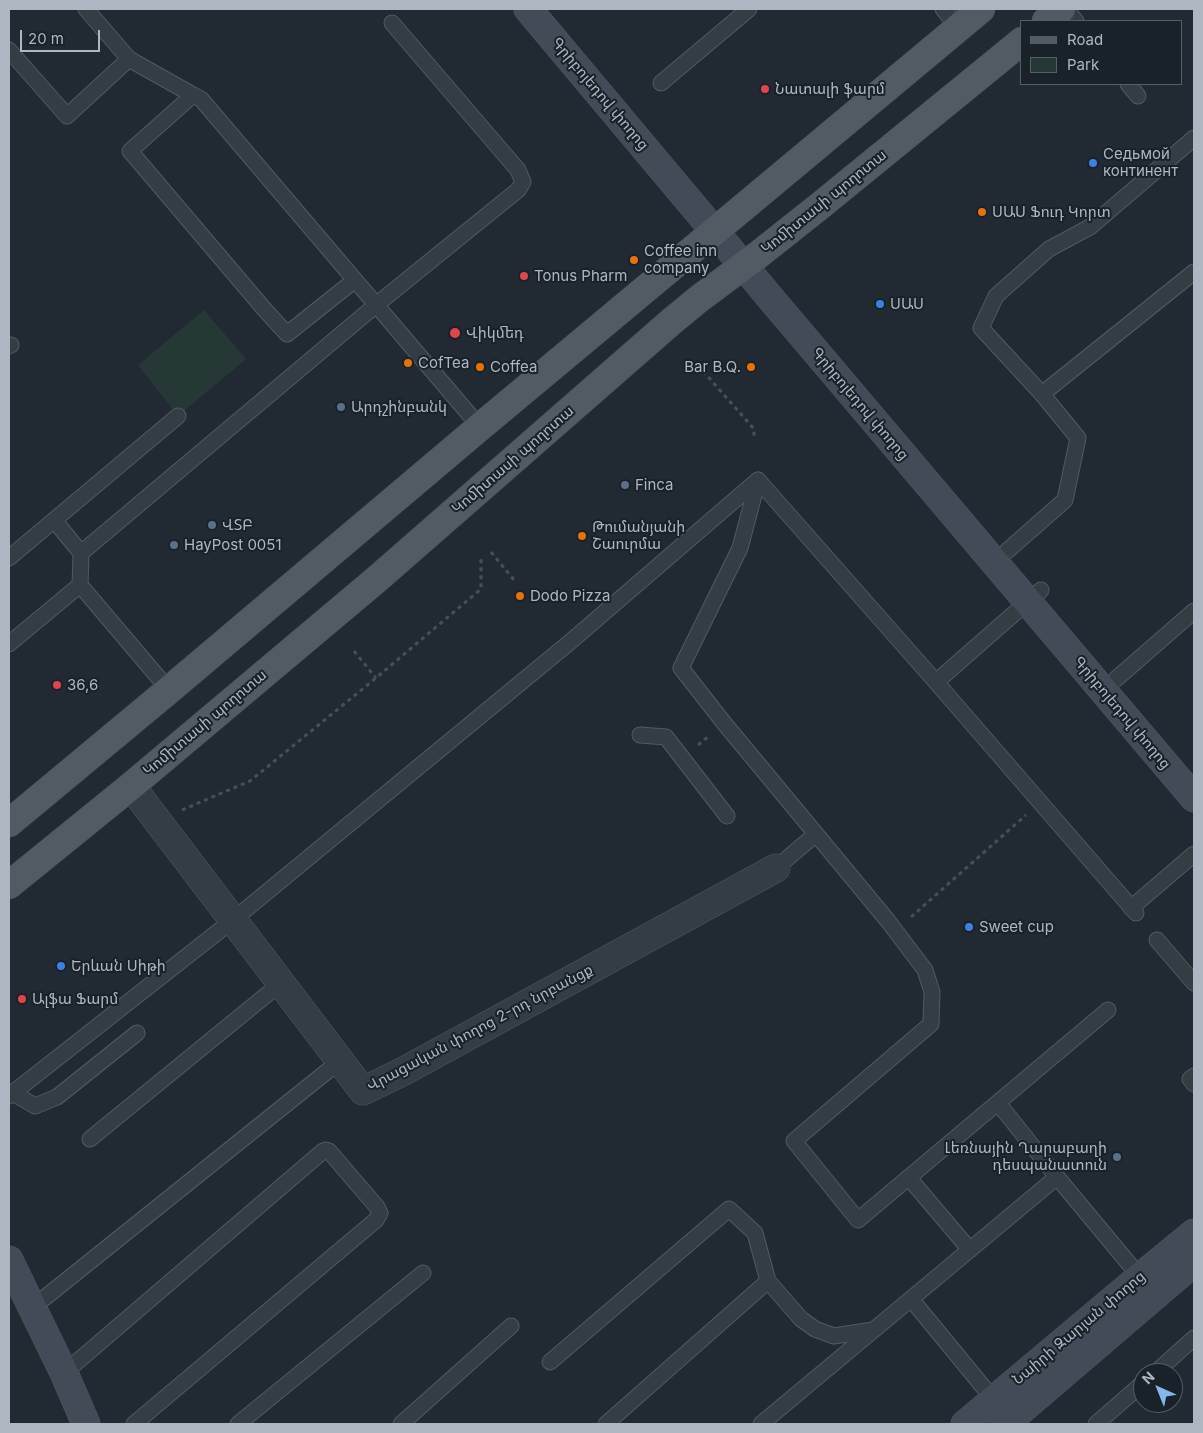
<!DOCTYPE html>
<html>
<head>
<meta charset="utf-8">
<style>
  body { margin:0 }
  #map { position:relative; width:1203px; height:1433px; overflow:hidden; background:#212a33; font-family:Inter,sans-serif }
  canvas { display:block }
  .frame { position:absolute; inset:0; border:10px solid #aeb7c1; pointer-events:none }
  .legend { position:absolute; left:1020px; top:20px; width:162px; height:65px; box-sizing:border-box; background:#192129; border:1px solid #555d66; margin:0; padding:6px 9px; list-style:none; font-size:15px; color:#aeb7c1 }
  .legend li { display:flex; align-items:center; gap:10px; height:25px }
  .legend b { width:25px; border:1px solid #555d66 }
  .north { position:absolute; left:1133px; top:1363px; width:50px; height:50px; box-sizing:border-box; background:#192129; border:1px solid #555d66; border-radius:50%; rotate:316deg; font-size:14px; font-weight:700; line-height:20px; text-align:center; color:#aeb7c1 }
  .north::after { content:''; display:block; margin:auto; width:18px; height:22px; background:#87b6ed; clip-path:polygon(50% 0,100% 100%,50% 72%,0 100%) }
  .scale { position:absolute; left:20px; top:30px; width:80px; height:22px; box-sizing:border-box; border:2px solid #aeb7c1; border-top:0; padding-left:6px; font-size:15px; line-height:18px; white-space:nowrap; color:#aeb7c1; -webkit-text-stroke:4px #192129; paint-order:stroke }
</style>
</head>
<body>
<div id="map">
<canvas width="1203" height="1433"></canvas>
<div class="frame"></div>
<ul class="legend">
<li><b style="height:6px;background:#525b64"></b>Road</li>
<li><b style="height:14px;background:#253836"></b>Park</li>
</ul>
<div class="north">N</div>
<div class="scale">20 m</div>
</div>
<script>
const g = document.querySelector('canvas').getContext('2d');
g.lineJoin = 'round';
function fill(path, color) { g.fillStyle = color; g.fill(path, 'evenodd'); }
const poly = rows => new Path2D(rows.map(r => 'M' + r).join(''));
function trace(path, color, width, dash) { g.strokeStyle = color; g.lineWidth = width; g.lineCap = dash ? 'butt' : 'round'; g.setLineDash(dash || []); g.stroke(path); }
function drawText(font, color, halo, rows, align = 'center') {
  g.font = font + ' Inter,"Noto Sans Armenian",sans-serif'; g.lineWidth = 4; g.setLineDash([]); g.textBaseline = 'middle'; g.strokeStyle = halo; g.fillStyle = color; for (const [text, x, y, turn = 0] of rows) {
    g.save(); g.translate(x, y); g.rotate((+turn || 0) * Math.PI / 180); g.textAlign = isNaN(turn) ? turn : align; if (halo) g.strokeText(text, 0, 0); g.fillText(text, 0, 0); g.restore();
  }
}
const green = poly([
  [204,310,246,359,178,416,138,365]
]);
const path = poly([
  [703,371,754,429,754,436],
  [491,552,514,580],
  [354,651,376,678],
  [698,745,709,736],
  [182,810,250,781,376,678,481,589,481,559],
  [911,917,1026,815]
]);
const lane = poly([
  [86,9,129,59,193,95,201,99,480,427],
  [943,9,959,28],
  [1066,9,1076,21],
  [9,50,67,116,129,59],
  [661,83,749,9],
  [1128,84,1138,96],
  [193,95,130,151,265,310,287,334,355,280],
  [9,346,11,345],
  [1042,394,1194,272],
  [758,480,936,682,1136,913],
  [758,480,740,548,681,668,724,723,816,834,776,868],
  [54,520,81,553,80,585,169,690],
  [1007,551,1065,500,1078,438,1042,394,981,328,996,296,1049,249,1090,227,1194,138],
  [81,553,376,305,518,190,523,182,518,170,392,23],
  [9,558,178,416],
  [9,644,80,585],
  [1116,679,1194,611],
  [936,682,1041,590],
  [640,735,666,737,727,816],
  [816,834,888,921,925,970,932,992,931,1024,794,1141,858,1220,1108,1010],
  [1131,908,1194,854],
  [1157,940,1194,983],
  [1194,1076,1190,1079,1194,1084],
  [13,1093,35,1106,57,1097,137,1033],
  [9,1096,233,920,570,642,758,480],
  [998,1103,1057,1177],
  [90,1139,281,983],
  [909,1178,970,1250],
  [911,1299,994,1400],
  [32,1308,340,1061],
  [550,1362,729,1209,755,1233,768,1281,801,1319,815,1329,834,1336,873,1330],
  [64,1373,323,1151,326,1150,329,1151,377,1207,380,1213,376,1220,134,1424],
  [1155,1373,1194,1338],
  [238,1424,423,1273],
  [401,1424,511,1326],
  [606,1424,768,1281],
  [761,1424,1057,1177,1140,1277],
  [1096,1424,1143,1383]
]);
const street = poly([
  [131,786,363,1091,404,1071,776,868]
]);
const secondary = poly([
  [528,9,778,307,1194,798],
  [9,1260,64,1373,86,1424],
  [965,1424,1140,1277,1194,1233],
  [1005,1424,1194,1262]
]);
const primary = poly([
  [1046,21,1061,9],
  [9,823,169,690,480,427,981,9],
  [9,885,131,786,377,579,672,321,700,298,758,255,821,205,1022,41]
]);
const markers = [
  [765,89,5,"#e0444e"],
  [1093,163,5,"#3f7fe0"],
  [982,212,5,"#e8710a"],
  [634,260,5,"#e8710a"],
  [524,276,5,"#e0444e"],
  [880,304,5,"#3f7fe0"],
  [455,333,6,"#e0444e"],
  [408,363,5,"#e8710a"],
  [480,367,5,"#e8710a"],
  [751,367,5,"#e8710a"],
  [341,407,5,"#5c6f8a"],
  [625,485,5,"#5c6f8a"],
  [212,525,5,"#5c6f8a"],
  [582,536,5,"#e8710a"],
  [174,545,5,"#5c6f8a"],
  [520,596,5,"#e8710a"],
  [57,685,5,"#e0444e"],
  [969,927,5,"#3f7fe0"],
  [61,966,5,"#3f7fe0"],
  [22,999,5,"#e0444e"],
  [1117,1157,5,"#5c6f8a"]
];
const poiNames = [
  ["Նատալի ֆարմ",775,89],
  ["Седьмой",1103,154],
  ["континент",1103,171],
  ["ՍԱՍ Ֆուդ Կորտ",992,212],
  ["Coffee inn",644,251],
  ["company",644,268],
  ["Tonus Pharm",534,276],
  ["ՍԱՍ",890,304],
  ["Վիկմեդ",466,333],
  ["CofTea",418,363],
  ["Coffea",490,367],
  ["Bar B.Q.",741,367,"right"],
  ["Արդշինբանկ",351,407],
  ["Finca",635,485],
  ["ՎՏԲ",222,525],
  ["Թումանյանի",592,527],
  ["Շաուրմա",592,544],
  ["HayPost 0051",184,545],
  ["Dodo Pizza",530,596],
  ["36,6",67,685],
  ["Sweet cup",979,927],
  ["Երևան Սիթի",71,966],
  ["Ալֆա Ֆարմ",32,999],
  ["Լեռնային Ղարաբաղի",1107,1148,"right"],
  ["դեսպանատուն",1107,1165,"right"]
];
const streetNames = [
  ["Գրիբոյեդով փողոց",600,94,50],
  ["Կոմիտասի պողոտա",824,202,-39],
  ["Գրիբոյեդով փողոց",860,404,50],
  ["Կոմիտասի պողոտա",513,460,-41],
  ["Գրիբոյեդով փողոց",1122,713,50],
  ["Կոմիտասի պողոտա",205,723,-40],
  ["Վրացական փողոց 2-րդ նրբանցք",480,1028,-28],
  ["Նաիրի Զարյան փողոց",1079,1328,-40]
];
fill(green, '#253836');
trace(lane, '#515a62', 17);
trace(street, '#515a62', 29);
trace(secondary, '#515a62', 29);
trace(primary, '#3d454e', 29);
trace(path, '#425354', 3, [4, 4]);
trace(lane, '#343c44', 15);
trace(street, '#343c44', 28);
trace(secondary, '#424b57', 28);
trace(primary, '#525b64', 28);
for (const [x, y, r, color] of markers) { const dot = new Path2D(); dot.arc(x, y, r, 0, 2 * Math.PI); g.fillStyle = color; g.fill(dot); trace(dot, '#192129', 2); }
drawText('15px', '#aeb7c1', '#192129', poiNames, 'left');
drawText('15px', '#aeb7c1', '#192129', streetNames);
</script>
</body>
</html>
